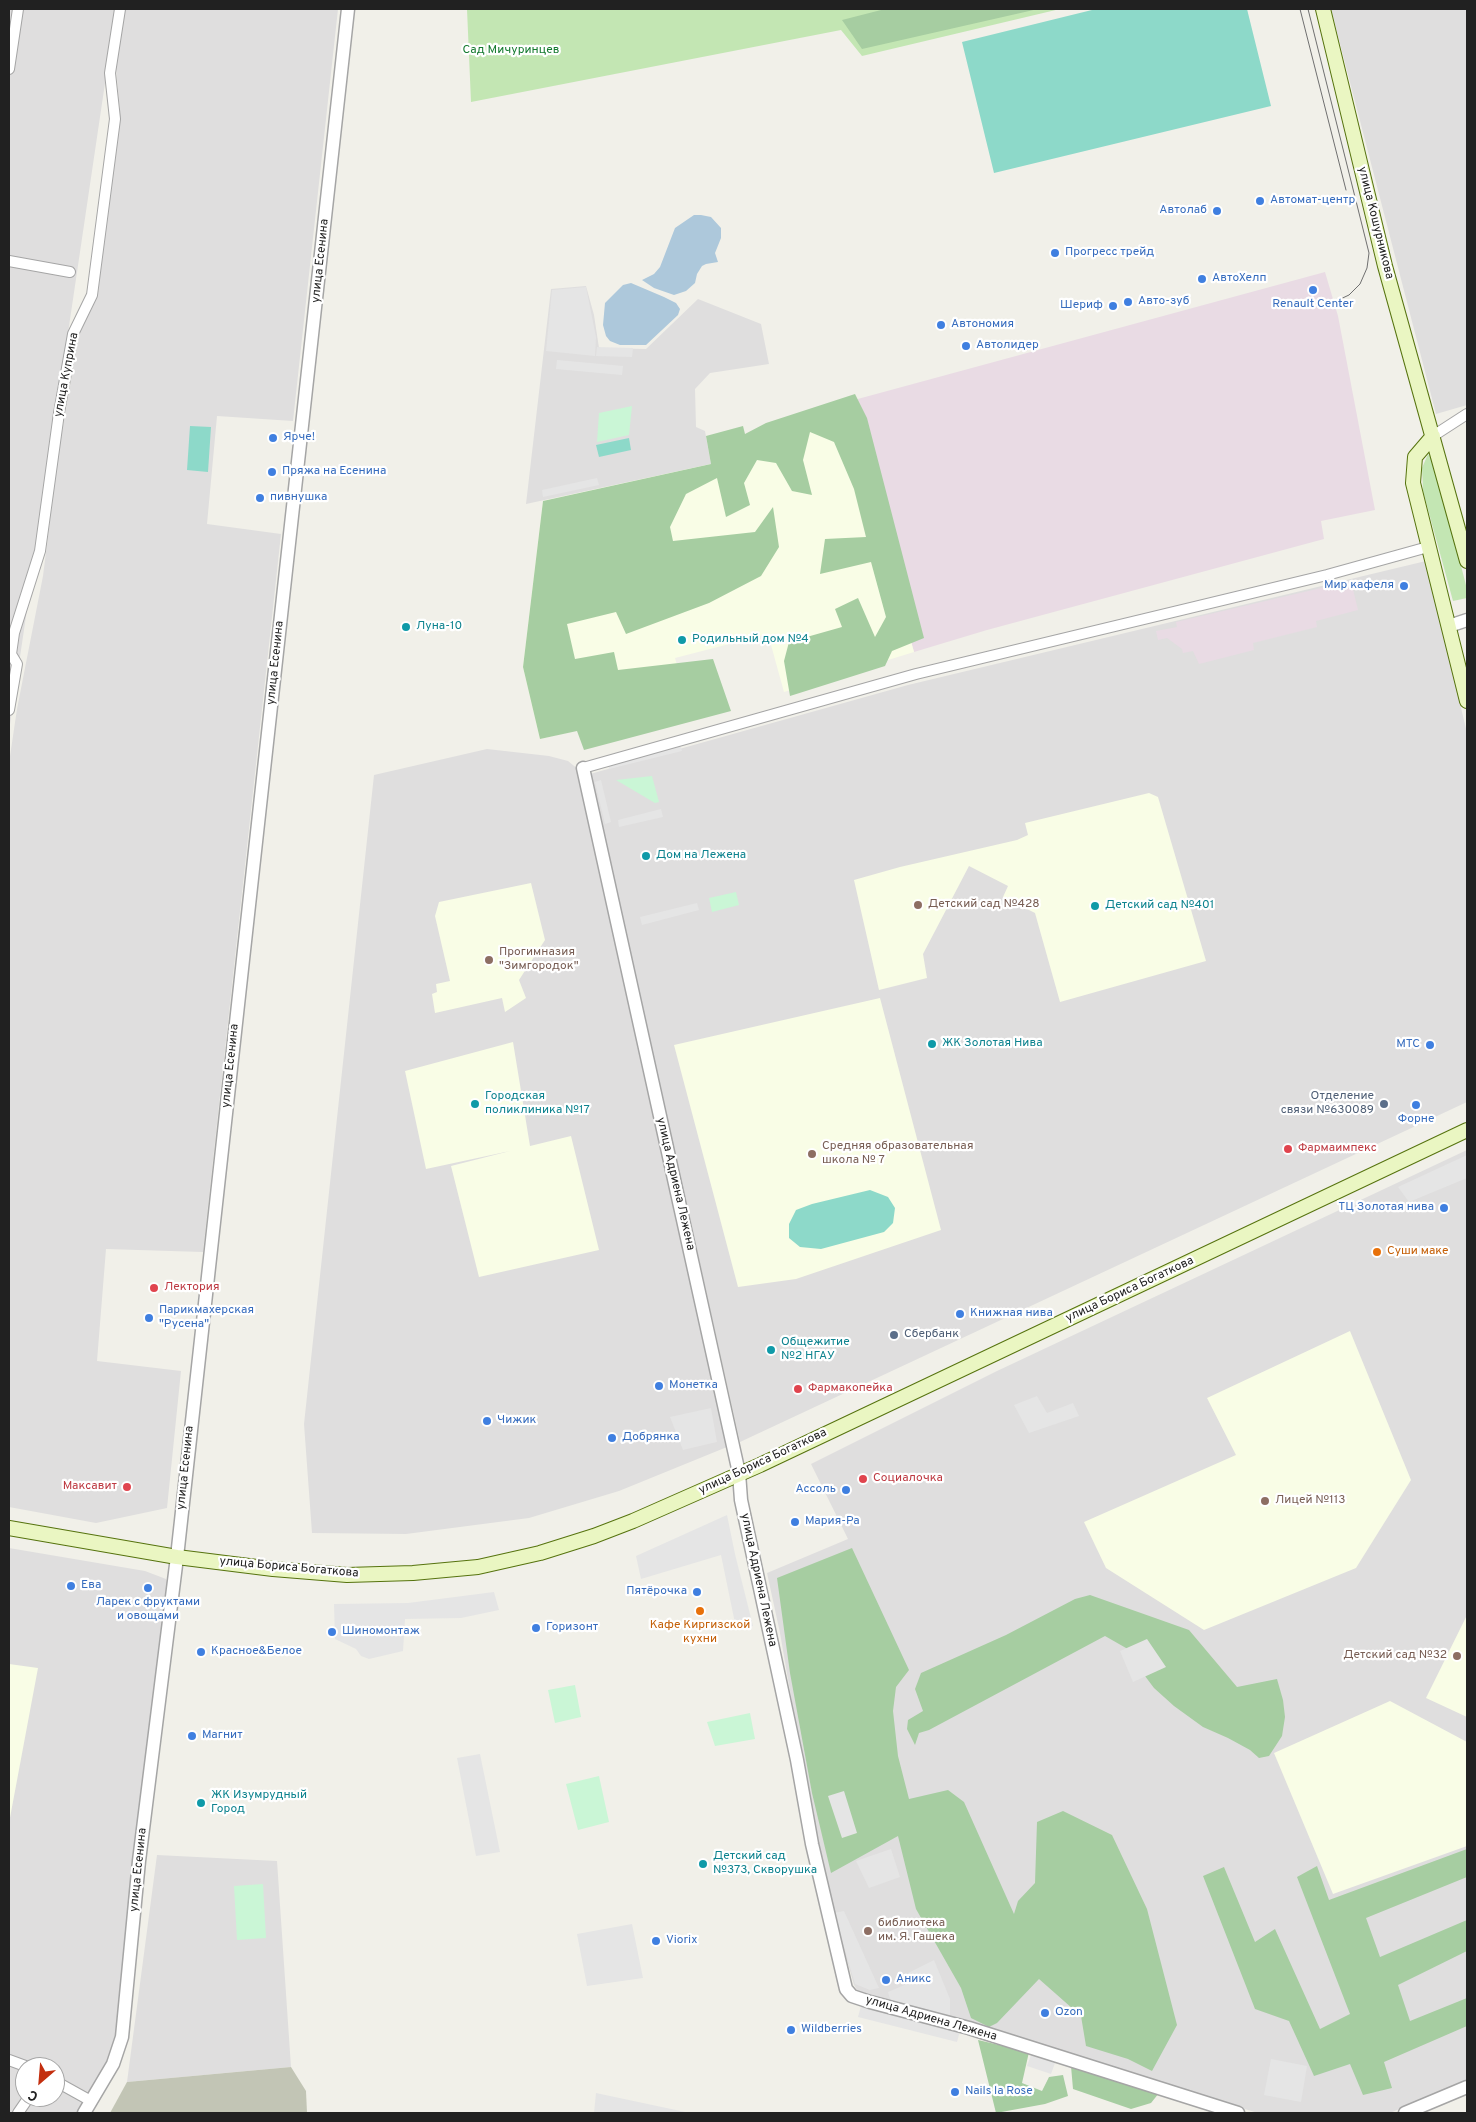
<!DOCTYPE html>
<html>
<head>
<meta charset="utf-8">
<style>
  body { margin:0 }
  #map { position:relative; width:1476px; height:2122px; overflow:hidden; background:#f1f0e9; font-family:Overpass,sans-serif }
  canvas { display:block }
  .frame { position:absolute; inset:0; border:10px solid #212121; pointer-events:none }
  .north { position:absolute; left:15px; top:2057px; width:50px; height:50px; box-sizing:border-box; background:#fff; border:1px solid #a6a6a6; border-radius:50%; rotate:207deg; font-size:14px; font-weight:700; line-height:20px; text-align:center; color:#212121 }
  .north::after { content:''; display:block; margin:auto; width:18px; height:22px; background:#c32f0f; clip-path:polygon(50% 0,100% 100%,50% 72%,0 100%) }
</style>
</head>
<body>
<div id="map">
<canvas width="1476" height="2122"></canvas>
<div class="frame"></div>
<div class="north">С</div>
</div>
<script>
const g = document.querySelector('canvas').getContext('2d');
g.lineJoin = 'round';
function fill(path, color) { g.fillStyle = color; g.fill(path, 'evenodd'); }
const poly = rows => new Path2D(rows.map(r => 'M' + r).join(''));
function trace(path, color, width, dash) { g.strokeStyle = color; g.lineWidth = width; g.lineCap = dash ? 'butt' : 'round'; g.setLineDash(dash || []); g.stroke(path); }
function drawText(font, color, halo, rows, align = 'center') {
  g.font = font + ' Overpass,sans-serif'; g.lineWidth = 4.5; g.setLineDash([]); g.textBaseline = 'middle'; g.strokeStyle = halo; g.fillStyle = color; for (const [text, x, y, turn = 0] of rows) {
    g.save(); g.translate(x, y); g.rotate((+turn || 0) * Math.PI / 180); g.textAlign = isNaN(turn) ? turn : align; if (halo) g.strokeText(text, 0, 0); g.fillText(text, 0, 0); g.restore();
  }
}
const residential = poly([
  [9,9,116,9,9,731],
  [124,9,338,9,293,421,217,416,207,524,281,534,203,1252,106,1249,97,1361,181,1371,167,1508,96,1523,9,1507,9,763,17,709,43,576,59,449,79,334,98,293,120,112,116,68],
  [1331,9,1467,9,1467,405,1436,414],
  [586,286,594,315,599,348,646,349,698,299,761,324,769,364,710,373,695,389,696,427,705,431,711,464,526,504,551,289],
  [1426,561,1467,733,1467,1102,740,1442,590,774,908,685],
  [487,749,549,756,568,761,579,770,727,1447,619,1491,529,1518,406,1534,312,1533,304,1424,374,775],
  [1467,1150,1467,2080,1390,2113,1258,2113,859,1993,854,1985,834,1914,803,1766,780,1633,767,1573,848,1539,811,1464,997,1371],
  [9,1548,145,1571,166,1579,170,1589,118,2027,111,2056,77,2113,9,2113],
  [25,2067,55,2067,55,2097,25,2097],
  [157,1855,277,1861,291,2067,127,2082]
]);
const industrial = poly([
  [1325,272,1338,316,1375,510,1321,521,1324,539,987,630,914,652,843,403],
  [1351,581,1358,610,1316,621,1317,627,1253,643,1254,650,1199,664,1193,651,1183,653,1182,649,1167,638,1158,640,1156,631,1177,627,1176,622]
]);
const education = poly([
  [843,403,914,652,784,692,768,634,675,658,688,704,540,739,523,667,543,501,711,464],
  [1149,793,1158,797,1206,961,1060,1002,1035,913,1003,897,1008,886,969,866,923,954,927,978,879,990,854,880,900,867,1017,840,1028,835,1025,823],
  [531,883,545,940,519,980,526,998,505,1012,502,998,435,1013,432,994,437,992,436,984,450,981,435,916,439,902],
  [880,998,941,1230,796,1279,738,1287,674,1045],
  [513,1042,530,1146,571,1136,599,1250,479,1277,451,1166,510,1151,426,1169,405,1071],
  [1350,1331,1411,1480,1356,1568,1204,1630,1106,1568,1084,1522,1236,1455,1207,1398],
  [1467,1615,1467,1717,1426,1698],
  [9,1664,38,1668,9,1823],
  [1390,1701,1467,1742,1467,1846,1333,1894,1274,1753]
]);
const construction = poly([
  [291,2067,306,2091,307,2113,110,2113,127,2082]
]);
const grass = poly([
  [467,9,1060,9,862,56,841,30,471,102],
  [1428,454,1433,458,1467,589,1467,598,1453,601,1423,491,1422,468]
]);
const forest = poly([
  [885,9,1038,9,862,49,842,20],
  [855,394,867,418,924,638,892,651,885,666,790,696,784,661,789,642,842,627,835,609,858,598,875,637,886,617,871,562,820,574,825,539,866,537,854,489,834,442,810,432,803,460,812,495,792,491,776,463,757,460,744,483,750,505,726,517,717,478,686,494,670,527,673,541,755,532,773,507,779,547,761,576,709,603,626,634,616,612,567,624,575,659,614,652,618,670,713,659,731,711,584,750,577,731,540,739,523,667,543,501,711,464,706,436,743,426,745,434,766,423],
  [852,1548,909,1670,896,1687,893,1711,898,1756,909,1799,948,1790,964,1802,1014,1914,1018,1901,1035,1883,1037,1822,1063,1811,1112,1835,1147,1909,1177,2025,1152,2071,1128,2059,1086,2046,1081,2016,1039,1979,997,2023,989,2027,971,2018,961,1988,916,1909,898,1836,831,1873,812,1793,790,1673,777,1578],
  [1090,1595,1189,1630,1237,1687,1277,1679,1283,1700,1285,1717,1282,1736,1269,1756,1259,1758,1250,1750,1228,1738,1203,1727,1174,1706,1154,1688,1145,1676,1133,1652,1105,1636,929,1730,919,1733,915,1745,907,1729,908,1720,923,1711,915,1689,921,1673,1006,1635,1075,1599],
  [1467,1849,1467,1877,1366,1918,1380,1957,1467,1920,1467,1951,1398,1985,1410,2021,1467,1998,1467,2026,1384,2062,1392,2088,1363,2095,1350,2064,1314,2076,1289,2021,1255,2009,1203,1876,1224,1867,1255,1942,1275,1929,1320,2029,1350,2014,1297,1877,1317,1866,1329,1900],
  [978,2040,1029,2052,1022,2083,1042,2091,1049,2077,1063,2075,1068,2096,1045,2104,996,2113],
  [1071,2066,1159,2093,1151,2103,1131,2109,1073,2089]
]);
const park = poly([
  [632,406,629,435,597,442,599,413],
  [652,776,659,802,655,803,616,780],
  [736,892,739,905,712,912,709,898],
  [575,1685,581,1717,555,1723,548,1690],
  [750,1713,755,1739,715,1746,707,1722],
  [599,1776,609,1822,578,1830,566,1784],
  [263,1884,266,1938,237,1940,234,1886]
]);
const pitch = poly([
  [1096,9,1247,9,1271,106,994,173,962,42],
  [190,426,211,427,208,472,187,470],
  [629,438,631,450,599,457,596,445],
  [870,1190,888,1197,895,1208,893,1223,884,1232,821,1249,800,1247,789,1238,789,1224,796,1210,812,1204]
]);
const parking = poly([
  [586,287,596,337,595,356,546,351,552,290],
  [597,347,633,348,632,357,596,356],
  [557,360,623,366,622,375,556,369],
  [597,478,599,485,543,497,542,490],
  [680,745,682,751,609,769,608,763],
  [601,780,611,822,605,824,595,782],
  [661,809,663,817,619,827,618,820],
  [697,903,699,910,642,925,640,917],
  [1467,1155,1467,1178,1409,1202,1398,1187],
  [1037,1396,1047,1413,1073,1403,1079,1416,1029,1433,1014,1405],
  [711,1408,717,1442,683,1450,670,1417],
  [727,1515,735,1554,753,1626,736,1628,721,1555,641,1579,636,1556],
  [494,1592,499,1610,461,1618,405,1619,403,1651,369,1659,361,1656,356,1649,335,1639,334,1604,408,1603],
  [1147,1639,1166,1667,1133,1682,1120,1651],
  [480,1754,500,1852,476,1856,457,1758],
  [844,1791,857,1833,842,1838,828,1796],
  [891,1849,900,1877,869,1888,856,1861],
  [844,1911,879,1988,870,1990,855,1984,834,1913],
  [632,1924,643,1978,587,1986,577,1934],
  [934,1960,950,1999,950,2018,891,2002,888,1992,909,1983,908,1973],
  [861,2006,960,2031,957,2042,858,2017],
  [1031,2055,1055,2063,1051,2074,1027,2066],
  [1271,2059,1307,2066,1301,2102,1264,2095],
  [596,2093,690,2113,594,2113]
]);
const water = poly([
  [694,215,701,215,711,217,721,228,721,238,715,253,718,262,706,264,702,266,697,274,695,283,686,291,674,295,654,288,642,280,654,274,660,267,675,228],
  [631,283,664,297,676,303,680,309,678,315,646,345,620,345,610,341,606,336,603,325,605,303,623,285]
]);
const minor = poly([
  [9,69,18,9],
  [9,261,70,272],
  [1433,436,1467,414],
  [9,710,17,664,11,654,14,633,40,551,59,413,73,334,92,295,115,119,110,73,120,9],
  [583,768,916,674,1327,575,1428,547],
  [9,2060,28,2067],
  [55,2081,91,2101],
  [18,2113,29,2097]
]);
const tertiary = poly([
  [1449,626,1467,620],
  [583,768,739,1473,741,1500,797,1760,812,1844,846,1989,852,1996,870,2002,969,2028,1238,2113],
  [84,2113,113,2064,122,2037,139,1861,177,1557,348,9],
  [1405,2113,1467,2087]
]);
const secondary = poly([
  [1323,9,1385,266,1467,561],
  [1433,436,1415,457,1413,483,1467,701],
  [9,1528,177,1557,273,1569,347,1575,413,1573,478,1567,540,1553,594,1536,633,1521,760,1465,1467,1130]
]);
const tram = poly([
  [1300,9,1346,190],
  [1308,9,1369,253,1367,268,1360,284,1349,295,1334,302]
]);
const markers = [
  [1260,201,5,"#3f7fe0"],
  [1217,211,5,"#3f7fe0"],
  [1055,253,5,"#3f7fe0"],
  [1202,279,5,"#3f7fe0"],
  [1313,290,5,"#3f7fe0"],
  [1128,302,5,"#3f7fe0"],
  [1113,306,5,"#3f7fe0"],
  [941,325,5,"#3f7fe0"],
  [966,346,5,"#3f7fe0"],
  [273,438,5,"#3f7fe0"],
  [272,472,5,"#3f7fe0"],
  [260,498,5,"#3f7fe0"],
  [1404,586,5,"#3f7fe0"],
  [406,627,5,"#0f9aa8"],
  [682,640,5,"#0f9aa8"],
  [646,856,5,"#0f9aa8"],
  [918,905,5,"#8d6e63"],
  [1095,906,5,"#0f9aa8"],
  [489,960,5,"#8d6e63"],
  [932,1044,5,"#0f9aa8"],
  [1430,1045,5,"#3f7fe0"],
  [475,1104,5,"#0f9aa8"],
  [1384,1104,5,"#5c6f8a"],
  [1416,1105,5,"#3f7fe0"],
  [1288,1149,5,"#e0444e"],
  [812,1154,5,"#8d6e63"],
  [1444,1208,5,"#3f7fe0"],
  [1377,1252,5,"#e8710a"],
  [154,1288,5,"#e0444e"],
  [960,1314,5,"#3f7fe0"],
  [149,1318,5,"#3f7fe0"],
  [894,1335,5,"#5c6f8a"],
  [771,1350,5,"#0f9aa8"],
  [659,1386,5,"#3f7fe0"],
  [798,1389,5,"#e0444e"],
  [487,1421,5,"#3f7fe0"],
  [612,1438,5,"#3f7fe0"],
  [863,1479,5,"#e0444e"],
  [127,1487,5,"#e0444e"],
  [846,1490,5,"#3f7fe0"],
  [1265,1501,5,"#8d6e63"],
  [795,1522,5,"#3f7fe0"],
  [71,1586,5,"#3f7fe0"],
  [148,1588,5,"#3f7fe0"],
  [697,1592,5,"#3f7fe0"],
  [700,1611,5,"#e8710a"],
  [536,1628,5,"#3f7fe0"],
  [332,1632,5,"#3f7fe0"],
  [201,1652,5,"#3f7fe0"],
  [1457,1656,5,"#8d6e63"],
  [192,1736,5,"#3f7fe0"],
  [201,1803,5,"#0f9aa8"],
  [703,1864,5,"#0f9aa8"],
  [868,1931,5,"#8d6e63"],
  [656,1941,5,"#3f7fe0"],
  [886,1980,5,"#3f7fe0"],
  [1045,2013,5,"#3f7fe0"],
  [791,2030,5,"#3f7fe0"],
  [955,2092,5,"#3f7fe0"]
];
const parkNames = [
  ["Сад Мичуринцев",511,51]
];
const shopNames = [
  ["Автомат-центр",1270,201],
  ["Автолаб",1207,211,"right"],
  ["Прогресс трейд",1065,253],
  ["АвтоХелп",1212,279],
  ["Авто-зуб",1138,302],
  ["Renault Center",1313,305,"center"],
  ["Шериф",1103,306,"right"],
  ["Автономия",951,325],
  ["Автолидер",976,346],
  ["Ярче!",283,438],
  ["Пряжа на Есенина",282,472],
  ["пивнушка",270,498],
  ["Мир кафеля",1394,586,"right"],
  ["МТС",1420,1045,"right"],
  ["Форне",1416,1120,"center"],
  ["ТЦ Золотая нива",1434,1208,"right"],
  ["Парикмахерская",159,1311],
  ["\"Русена\"",159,1325],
  ["Книжная нива",970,1314],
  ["Монетка",669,1386],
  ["Чижик",497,1421],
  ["Добрянка",622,1438],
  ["Ассоль",836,1490,"right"],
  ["Мария-Ра",805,1522],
  ["Ева",81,1586],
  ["Пятёрочка",687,1592,"right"],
  ["Ларек с фруктами",148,1603,"center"],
  ["и овощами",148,1617,"center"],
  ["Горизонт",546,1628],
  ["Шиномонтаж",342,1632],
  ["Красное&Белое",211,1652],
  ["Магнит",202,1736],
  ["Viorix",666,1941],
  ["Аникс",896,1980],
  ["Ozon",1055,2013],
  ["Wildberries",801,2030],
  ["Nails la Rose",965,2092]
];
const streetNames = [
  ["улица Кошурникова",1375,223,76],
  ["улица Есенина",321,261,-84],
  ["улица Куприна",67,375,-79],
  ["улица Есенина",276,663,-84],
  ["улица Есенина",231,1066,-84],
  ["улица Адриена Лежена",675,1184,77],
  ["улица Бориса Богаткова",1130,1290,-25],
  ["улица Бориса Богаткова",763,1462,-25],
  ["улица Есенина",186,1468,-84],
  ["улица Бориса Богаткова",289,1568,5],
  ["улица Адриена Лежена",758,1580,78],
  ["улица Есенина",139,1870,-84],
  ["улица Адриена Лежена",931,2019,16]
];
const cultureNames = [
  ["Луна-10",416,627],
  ["Родильный дом №4",692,640],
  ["Дом на Лежена",656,856],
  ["Детский сад №401",1105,906],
  ["ЖК Золотая Нива",942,1044],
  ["Городская",485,1097],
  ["поликлиника №17",485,1111],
  ["Общежитие",781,1343],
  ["№2 НГАУ",781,1357],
  ["ЖК Изумрудный",211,1796],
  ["Город",211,1810],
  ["Детский сад",713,1857],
  ["№373, Скворушка",713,1871]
];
const educationNames = [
  ["Детский сад №428",928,905],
  ["Прогимназия",499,953],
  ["\"Зимгородок\"",499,967],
  ["Средняя образовательная",822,1147],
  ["школа № 7",822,1161],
  ["Лицей №113",1275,1501],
  ["Детский сад №32",1447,1656,"right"],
  ["библиотека",878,1924],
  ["им. Я. Гашека",878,1938]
];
const serviceNames = [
  ["Отделение",1374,1097],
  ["связи №630089",1374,1111],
  ["Сбербанк",904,1335,"left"]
];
const healthNames = [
  ["Фармаимпекс",1298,1149],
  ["Лектория",164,1288],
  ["Фармакопейка",808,1389],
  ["Социалочка",873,1479],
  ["Максавит",117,1487,"right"]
];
const foodNames = [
  ["Суши маке",1387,1252],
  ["Кафе Киргизской",700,1626,"center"],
  ["кухни",700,1640,"center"]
];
fill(residential, '#dfdede');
fill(industrial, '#e9dbe4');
fill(education, '#f9fde6');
fill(construction, '#c2c5b5');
fill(grass, '#c3e6b3');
fill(forest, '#a6cda1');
fill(park, '#caf6d6');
fill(pitch, '#8dd9c9');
fill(parking, '#e5e5e5');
fill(water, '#adc8db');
trace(minor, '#a5a5a5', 12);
trace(tertiary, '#a5a5a5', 15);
trace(secondary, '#56730e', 16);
trace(minor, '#fff', 10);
trace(tertiary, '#fff', 12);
trace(secondary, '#eaf6c2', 14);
trace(tram, '#6f6f6f', 1);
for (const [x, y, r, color] of markers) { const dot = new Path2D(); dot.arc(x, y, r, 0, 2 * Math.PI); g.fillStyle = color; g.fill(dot); trace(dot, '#fff', 2); }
drawText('12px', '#147a2f', '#fff', parkNames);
drawText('12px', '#366cbe', '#fff', shopNames, 'left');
drawText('12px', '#212121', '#fff', streetNames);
drawText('12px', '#0d838f', '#fff', cultureNames, 'left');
drawText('12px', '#785e54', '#fff', educationNames, 'left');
drawText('12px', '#4e5e75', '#fff', serviceNames, 'right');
drawText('12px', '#be3a42', '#fff', healthNames, 'left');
drawText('12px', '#c56008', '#fff', foodNames, 'left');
</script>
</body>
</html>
